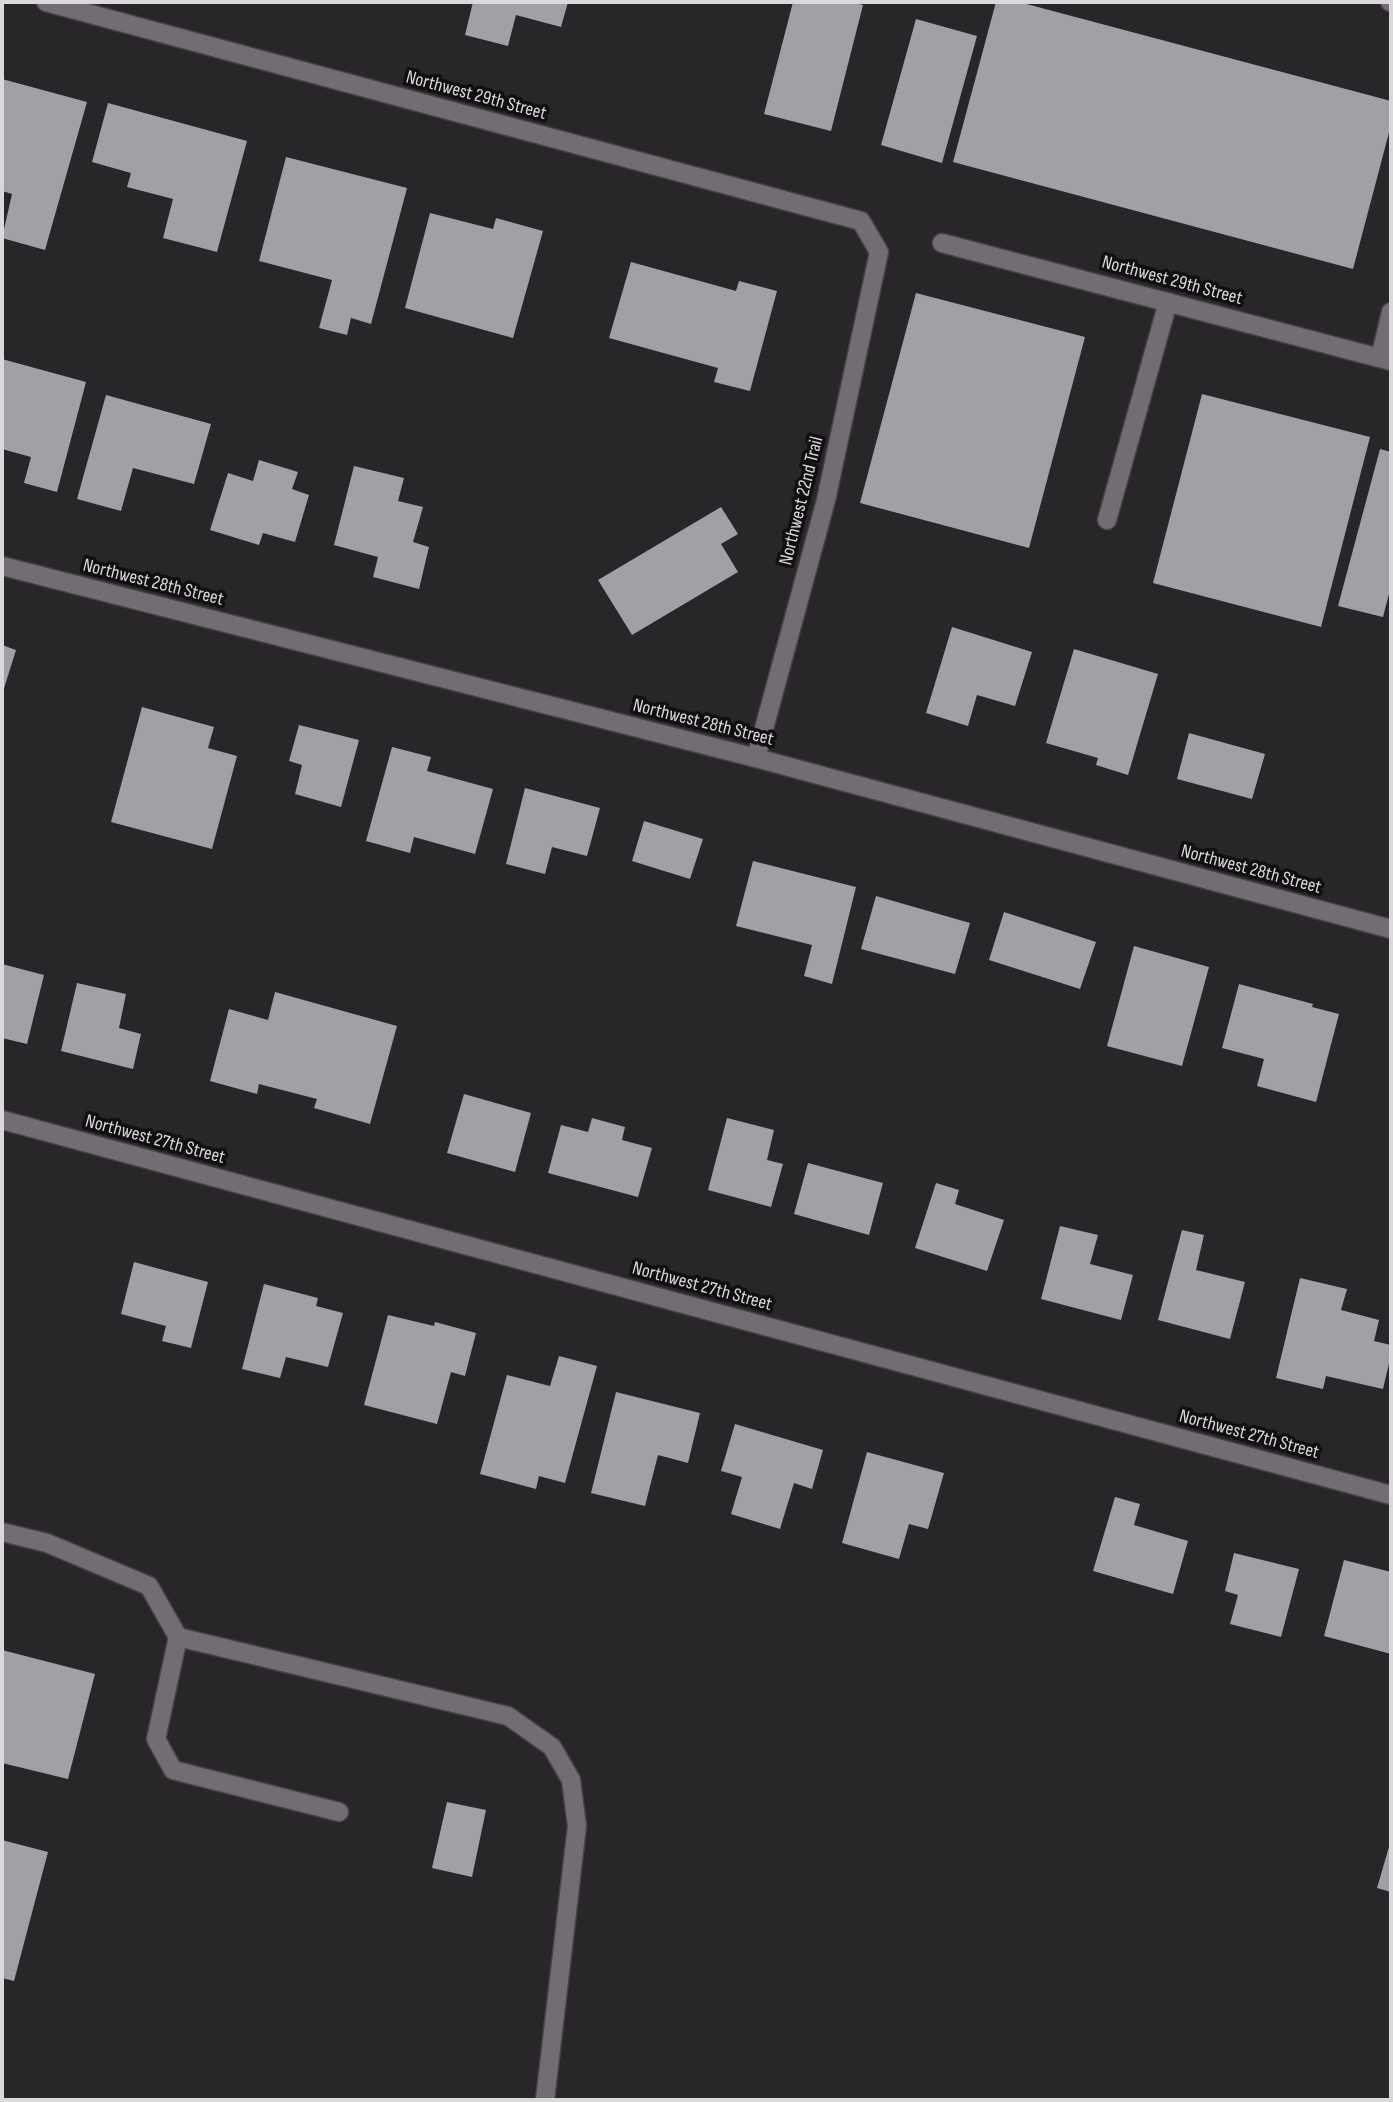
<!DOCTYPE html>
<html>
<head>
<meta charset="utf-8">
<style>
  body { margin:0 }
  #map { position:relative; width:1393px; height:2102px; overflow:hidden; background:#29262a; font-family:"Sofia Sans Condensed",sans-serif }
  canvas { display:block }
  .frame { position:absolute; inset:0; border:4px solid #dad8da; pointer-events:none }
</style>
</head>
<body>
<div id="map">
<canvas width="1393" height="2102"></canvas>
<div class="frame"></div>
</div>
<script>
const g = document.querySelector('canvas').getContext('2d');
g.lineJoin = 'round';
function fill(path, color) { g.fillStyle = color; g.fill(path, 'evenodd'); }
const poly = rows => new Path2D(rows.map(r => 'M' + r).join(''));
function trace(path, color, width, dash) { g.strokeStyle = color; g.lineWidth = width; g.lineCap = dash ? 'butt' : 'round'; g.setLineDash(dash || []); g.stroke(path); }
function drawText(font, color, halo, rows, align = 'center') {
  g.font = font + ' "Sofia Sans Condensed",sans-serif'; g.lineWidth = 7; g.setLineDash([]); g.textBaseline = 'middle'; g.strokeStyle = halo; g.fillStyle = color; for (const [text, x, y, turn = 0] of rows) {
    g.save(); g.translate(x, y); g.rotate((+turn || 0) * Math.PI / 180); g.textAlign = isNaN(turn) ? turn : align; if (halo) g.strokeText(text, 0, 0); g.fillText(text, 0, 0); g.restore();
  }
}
const building = poly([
  [473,2,568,2,561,27,516,15,508,46,465,35],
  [793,2,849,2,863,5,831,131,764,114],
  [996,2,1019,2,1391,101,1391,125,1353,269,953,162],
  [916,19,977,36,942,163,881,145],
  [2,79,87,102,45,250,2,238,12,194,2,191],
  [108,103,247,141,217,252,163,238,173,199,127,187,131,173,92,162],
  [286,157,407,188,371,324,351,318,347,335,319,328,332,280,259,261],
  [430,213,493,229,496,218,543,231,513,338,405,308],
  [631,262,736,291,739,281,777,291,750,391,714,382,718,368,609,338],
  [916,293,1085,337,1029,548,860,503],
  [2,359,86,382,57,492,24,483,31,457,2,449],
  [1202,394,1370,437,1321,627,1153,583],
  [106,395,211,424,194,484,133,468,121,511,77,499],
  [1380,449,1391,452,1391,586,1383,617,1338,606],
  [259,460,298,472,292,489,309,495,295,542,263,533,259,545,210,530,228,473,253,481],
  [354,466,404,478,398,501,423,507,413,542,429,547,419,589,373,577,378,557,334,545],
  [721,507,738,534,721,544,738,572,632,635,598,580],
  [952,627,1032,652,1015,706,977,695,968,726,926,713],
  [2,645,16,650,2,695],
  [1074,649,1158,674,1128,775,1096,765,1098,758,1046,743],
  [142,707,214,727,208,748,237,756,212,849,111,822],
  [299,725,359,740,341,807,295,794,302,765,289,761],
  [1189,733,1265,754,1252,799,1177,779],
  [392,747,431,757,427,771,493,789,475,854,414,837,410,853,366,841],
  [525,788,600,808,587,856,552,847,545,874,506,864],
  [644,821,703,839,690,879,632,861],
  [753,861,856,887,832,984,804,976,812,945,736,926],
  [876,896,970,923,955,974,861,949],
  [1004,912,1096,942,1080,989,989,960],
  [1134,946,1209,967,1182,1066,1107,1046],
  [2,964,44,975,27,1044,2,1038],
  [77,983,126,994,119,1028,141,1034,133,1069,61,1051],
  [1239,984,1313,1004,1312,1007,1339,1014,1316,1102,1257,1086,1264,1059,1222,1048],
  [275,992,397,1026,370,1124,314,1108,317,1099,259,1084,257,1094,210,1081,229,1009,268,1020],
  [464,1094,531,1113,515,1172,447,1153],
  [592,1118,625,1127,622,1140,652,1148,638,1197,548,1173,561,1125,588,1132],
  [727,1118,774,1130,767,1160,783,1164,771,1207,708,1190],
  [808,1163,883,1183,869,1235,794,1214],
  [936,1183,959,1190,955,1204,1004,1220,987,1271,915,1248],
  [1060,1226,1098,1235,1090,1264,1133,1275,1121,1320,1041,1299],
  [1182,1230,1204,1235,1196,1270,1245,1282,1230,1339,1158,1320],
  [134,1262,208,1282,191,1348,162,1341,166,1326,121,1314],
  [1300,1278,1347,1289,1341,1310,1379,1320,1374,1341,1391,1345,1391,1355,1383,1389,1326,1376,1323,1389,1276,1378],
  [264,1284,318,1298,316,1306,343,1313,328,1367,286,1357,280,1378,242,1369],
  [388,1315,434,1326,435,1322,476,1333,465,1376,451,1372,437,1424,364,1405],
  [559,1356,597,1366,565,1483,539,1476,536,1489,480,1474,507,1375,550,1386],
  [616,1392,700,1413,688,1463,658,1455,645,1506,591,1493],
  [735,1424,823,1450,812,1489,794,1483,780,1529,731,1514,742,1477,721,1471],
  [867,1452,944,1473,928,1529,909,1524,899,1559,842,1543],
  [1115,1497,1140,1504,1134,1525,1188,1541,1173,1594,1093,1571],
  [1234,1553,1299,1569,1281,1637,1230,1624,1238,1595,1225,1591],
  [1344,1560,1391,1572,1391,1654,1324,1636],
  [2,1650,95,1674,68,1779,2,1763],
  [447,1802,486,1810,472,1877,432,1868],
  [2,1840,48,1852,14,1981,2,1978],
  [1391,1840,1391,1892,1377,1888]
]);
const lane = poly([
  [1390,2,1391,2],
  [1380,358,1391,312],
  [1107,520,1168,302],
  [2,1532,47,1543,149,1586,178,1637,508,1716,552,1747,571,1780,577,1826,545,2100],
  [178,1637,156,1739,173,1770,339,1812]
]);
const street = poly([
  [46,2,861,221,879,252,826,500,756,758],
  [942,243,1391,361],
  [2,566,756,758,1391,929],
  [2,1120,1391,1495]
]);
const streetNames = [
  ["Northwest 29th Street",476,96,15],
  ["Northwest 29th Street",1172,281,15],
  ["Northwest 22nd Trail",802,501,-76],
  ["Northwest 28th Street",153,583,14],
  ["Northwest 28th Street",703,723,14],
  ["Northwest 28th Street",1251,870,15],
  ["Northwest 27th Street",155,1140,15],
  ["Northwest 27th Street",702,1287,15],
  ["Northwest 27th Street",1249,1435,15]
];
fill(building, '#a2a0a6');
trace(lane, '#464346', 21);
trace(street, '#464346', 21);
trace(lane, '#716d72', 18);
trace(street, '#716d72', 18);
drawText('19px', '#dad8da', '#110f11', streetNames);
</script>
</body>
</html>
